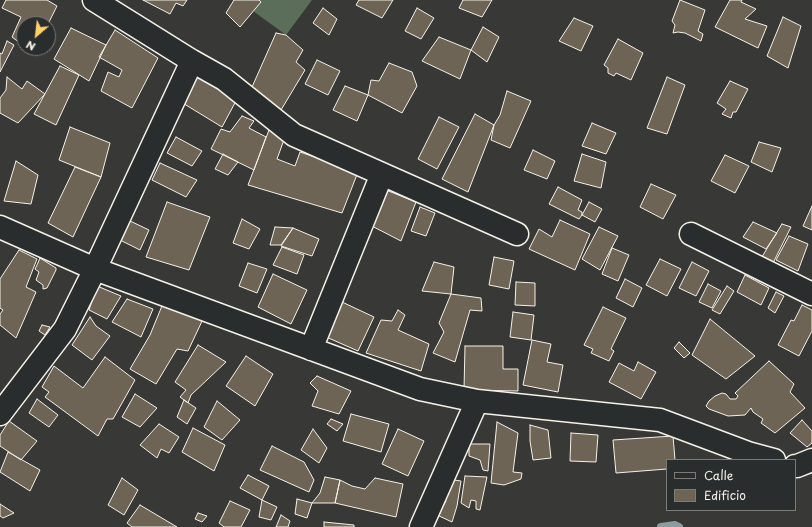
<!DOCTYPE html>
<html>
<head>
<meta charset="utf-8">
<style>
  body { margin:0 }
  #map { position:relative; width:812px; height:527px; overflow:hidden; background:#383836; font-family:"Playpen Sans",sans-serif }
  canvas { display:block }
  .legend { position:absolute; left:666px; top:459px; width:130px; height:52px; box-sizing:border-box; background:#2a2d2e; border:1px solid #7b7b78; margin:0; padding:5px 7px; list-style:none; font-size:12px; color:#f4f1e8 }
  .legend li { display:flex; align-items:center; gap:8px; height:20px }
  .legend b { width:20px; border:1px solid #7b7b78 }
  .north { position:absolute; left:16px; top:16px; width:40px; height:40px; box-sizing:border-box; background:#2a2d2e; border:1px solid #7b7b78; border-radius:50%; rotate:208deg; font-size:11px; font-weight:700; line-height:16px; text-align:center; color:#f4f1e8 }
  .north::after { content:''; display:block; margin:auto; width:14px; height:18px; background:#ffd166; clip-path:polygon(50% 0,100% 100%,50% 72%,0 100%) }
</style>
</head>
<body>
<div id="map">
<canvas width="812" height="527"></canvas>
<ul class="legend">
<li><b style="height:5px;background:#2a2d2e"></b>Calle</li>
<li><b style="height:11px;background:#6e6455"></b>Edificio</li>
</ul>
<div class="north">N</div>
</div>
<script>
const g = document.querySelector('canvas').getContext('2d');
g.lineJoin = 'round';
function fill(path, color) { g.fillStyle = color; g.fill(path, 'evenodd'); }
const poly = rows => new Path2D(rows.map(r => 'M' + r).join(''));
function trace(path, color, width, dash) { g.strokeStyle = color; g.lineWidth = width; g.lineCap = dash ? 'butt' : 'round'; g.setLineDash(dash || []); g.stroke(path); }
const green = poly([
  [250,0,312,0,286,35,253,11]
]);
const stream = poly([
  [661,527,675,525,679,527]
]);
const building = poly([
  [6,0,47,0,57,6,48,24,24,24,24,46,12,37,21,17,2,8,6,0],
  [143,0,187,0,183,6,176,3,170,14,143,0],
  [234,0,259,0,261,2,240,27,226,13,234,0],
  [359,0,393,0,382,18,356,5,359,0],
  [463,0,492,0,482,17,459,8,463,0],
  [680,0,705,10,698,31,703,34,701,41,685,33,678,32,673,33,675,25,672,21,680,0],
  [730,0,742,0,741,2,756,9,745,19,767,26,758,48,715,27,730,0],
  [323,8,337,19,329,35,313,23,323,8],
  [417,8,434,18,421,39,405,31,417,8],
  [783,17,801,26,788,68,767,56,783,17],
  [574,18,593,26,581,51,559,41,574,18],
  [483,27,499,37,487,62,471,50,483,27],
  [71,28,106,45,89,81,54,59,71,28],
  [115,30,158,58,132,108,101,91,108,72,119,77,122,70,99,57,115,30],
  [276,33,286,35,303,50,296,62,305,70,281,110,252,87,276,33],
  [439,37,471,50,460,79,422,61,439,37],
  [618,39,643,53,631,80,616,73,614,76,608,73,608,68,604,65,618,39],
  [7,41,14,45,0,72,0,53,2,54,7,41],
  [317,60,340,71,328,95,305,84,317,60],
  [389,63,412,72,417,86,402,113,368,95,371,80,379,81,389,63],
  [60,66,79,75,56,125,34,114,60,66],
  [199,73,236,101,222,127,181,102,199,73],
  [7,77,22,89,27,81,45,94,18,123,0,113,0,98,6,90,7,77],
  [667,77,685,85,667,134,647,128,667,77],
  [730,81,748,89,736,112,733,112,731,118,722,114,726,109,717,103,730,81],
  [345,86,368,95,357,121,333,110,345,86],
  [507,91,531,101,510,148,491,140,494,125,500,115,507,91],
  [475,114,494,125,468,192,442,179,475,114],
  [242,116,254,121,249,128,266,137,254,170,211,149,221,129,230,132,242,116],
  [439,117,459,127,437,169,418,159,439,117],
  [592,123,616,133,606,154,582,146,592,123],
  [70,127,110,143,101,177,59,160,70,127],
  [269,130,285,137,277,159,295,166,300,152,358,172,342,213,248,185,269,130],
  [176,137,202,151,192,166,167,153,176,137],
  [759,142,781,148,772,172,751,162,759,142],
  [533,150,555,161,547,179,524,170,533,150],
  [223,154,238,162,228,175,215,169,223,154],
  [582,154,606,162,601,188,574,181,582,154],
  [725,155,749,166,735,193,711,181,725,155],
  [16,161,38,175,31,204,4,201,16,161],
  [160,163,197,180,186,197,152,180,160,163],
  [75,167,101,177,73,237,48,223,75,167],
  [651,184,676,195,663,219,640,207,651,184],
  [558,187,582,200,578,210,582,212,582,215,579,219,549,204,558,187],
  [381,188,416,202,401,241,366,223,381,188],
  [167,202,210,217,189,270,146,257,167,202],
  [589,202,602,209,595,222,582,215,589,202],
  [812,206,812,230,803,226,812,206],
  [420,207,435,213,426,236,411,231,420,207],
  [242,219,260,229,249,249,233,243,242,219],
  [128,220,149,230,140,250,118,239,128,220],
  [560,220,590,234,575,270,529,249,539,229,552,237,560,220],
  [753,222,777,233,766,249,743,237,753,222],
  [782,224,791,227,771,267,760,260,782,224],
  [275,227,293,228,281,245,270,245,275,227],
  [599,227,618,236,600,270,582,259,599,227],
  [293,228,319,239,312,256,281,246,293,228],
  [789,236,808,244,798,271,776,260,789,236],
  [282,247,304,255,297,274,273,265,282,247],
  [612,248,629,255,618,281,602,274,612,248],
  [19,250,37,259,26,287,36,292,16,338,0,325,0,314,3,310,0,308,0,279,19,250],
  [494,257,514,261,509,289,489,285,494,257],
  [40,258,56,268,56,270,47,288,43,289,43,285,36,280,39,272,35,269,37,265,40,258],
  [660,259,681,269,667,296,646,285,660,259],
  [434,262,454,267,451,294,422,291,434,262],
  [692,262,709,271,696,296,679,288,692,262],
  [248,263,267,269,257,293,239,286,248,263],
  [273,274,307,290,291,324,258,307,273,274],
  [745,275,769,288,761,305,737,292,745,275],
  [625,279,642,288,633,307,616,298,625,279],
  [516,282,535,283,535,306,515,305,516,282],
  [708,284,721,291,712,308,699,302,708,284],
  [97,286,121,296,107,319,89,310,97,286],
  [727,286,734,291,720,314,712,310,727,286],
  [776,292,784,296,775,313,768,308,776,292],
  [451,294,481,298,482,311,470,310,455,362,433,353,444,332,439,323,451,294],
  [127,299,153,309,141,337,112,322,127,299],
  [164,301,203,319,188,351,177,349,156,384,130,369,150,335,164,301],
  [342,302,374,317,358,351,324,336,342,302],
  [802,305,812,310,812,331,799,356,778,345,791,320,794,321,802,305],
  [603,307,626,318,611,349,614,351,609,361,591,353,593,349,584,345,603,307],
  [398,310,405,315,398,330,429,344,421,371,366,353,381,320,392,321,398,310],
  [513,312,534,315,531,340,510,337,513,312],
  [90,317,96,326,110,336,92,360,72,345,90,317],
  [710,319,755,356,726,379,692,355,710,319],
  [42,325,50,327,45,335,39,331,42,325],
  [532,340,551,344,547,362,563,365,558,392,523,385,532,340],
  [679,342,690,353,684,358,674,348,679,342],
  [198,345,226,362,191,395,188,403,180,397,186,390,175,382,198,345],
  [465,346,503,346,503,369,518,369,518,391,464,390,465,346],
  [246,356,273,374,255,406,226,386,246,356],
  [105,357,135,380,113,419,107,419,98,436,45,397,49,392,42,387,54,366,83,388,105,357],
  [769,361,794,384,790,392,805,408,775,433,761,423,763,419,753,412,751,408,745,415,728,416,709,409,706,406,709,401,715,396,722,393,726,394,730,399,736,399,738,396,735,393,769,361],
  [638,362,656,372,641,399,609,382,619,363,634,371,638,362],
  [317,376,351,391,339,414,312,406,318,391,310,383,317,376],
  [135,394,157,408,140,427,122,417,135,394],
  [37,399,58,415,49,427,29,413,37,399],
  [184,400,196,408,187,424,177,417,184,400],
  [217,401,240,420,222,440,204,427,217,401],
  [351,414,389,424,381,452,343,441,351,414],
  [331,419,343,424,337,431,327,424,331,419],
  [802,420,812,431,812,443,807,447,790,433,802,420],
  [9,421,37,441,21,460,0,446,0,435,9,421],
  [497,422,518,433,513,472,522,473,521,479,504,485,491,483,497,422],
  [159,424,179,437,169,453,161,449,157,458,140,445,159,424],
  [530,425,548,430,551,458,533,460,530,441,530,425],
  [193,428,225,445,214,471,182,452,193,428],
  [313,429,327,448,319,463,301,450,313,429],
  [398,429,424,441,408,476,382,464,398,429],
  [571,433,598,435,596,462,570,461,571,433],
  [673,436,675,460,667,460,667,469,616,473,613,440,673,436],
  [469,444,490,444,488,471,483,470,480,460,469,456,469,444],
  [272,446,304,462,314,480,309,492,260,470,272,446],
  [8,452,40,470,30,491,0,472,8,452],
  [248,475,269,486,262,500,240,488,248,475],
  [465,476,487,477,480,510,476,509,476,501,471,500,469,508,461,503,465,476],
  [325,477,340,480,335,503,312,503,320,493,325,477],
  [122,478,138,490,124,515,108,505,122,478],
  [375,478,403,484,396,517,335,503,340,480,352,486,365,489,375,478],
  [447,479,461,481,457,506,452,522,437,515,446,501,439,496,447,479],
  [297,499,312,503,307,518,295,514,297,499],
  [262,500,277,507,271,520,259,517,262,500],
  [230,501,250,510,241,527,224,527,219,523,230,501],
  [0,504,14,513,3,518,0,516,0,504],
  [140,505,177,527,132,527,127,523,140,505],
  [198,513,207,516,202,522,195,519,198,513],
  [281,515,290,521,288,527,276,527,281,515],
  [324,522,354,525,354,527,324,527,324,522]
]);
const minor = poly([
  [94,0,192,61,224,79,294,135,517,234],
  [0,227,95,269,420,389,477,401,660,420,748,453,774,460],
  [691,234,812,294],
  [311,349,382,174],
  [0,414,65,329,95,269,192,61],
  [795,466,797,466,812,460],
  [421,527,477,401]
]);
fill(green, '#5a6e59');
trace(stream, '#8d9c9e', 8);
fill(building, '#6e6455');
trace(building, '#f4f1e8', 1);
trace(minor, '#f4f1e8', 25);
trace(minor, '#2a2d2e', 22);
</script>
</body>
</html>
